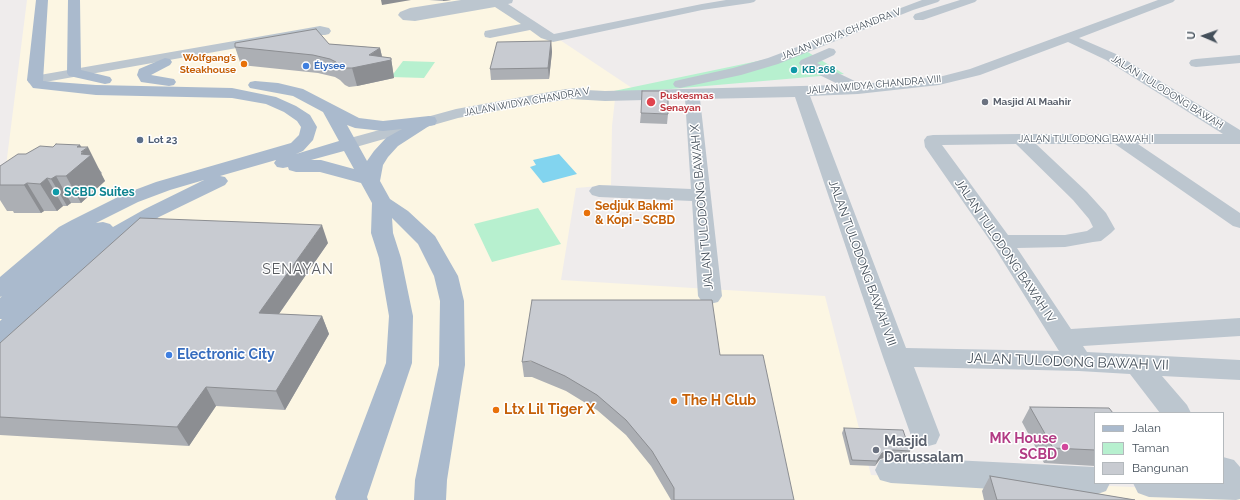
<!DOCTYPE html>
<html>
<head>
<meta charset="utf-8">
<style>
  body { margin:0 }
  #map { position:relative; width:1240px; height:500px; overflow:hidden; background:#efecec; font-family:Raleway,sans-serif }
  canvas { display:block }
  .legend { position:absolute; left:1094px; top:412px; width:130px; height:72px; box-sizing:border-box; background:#fff; border:1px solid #b4b9bd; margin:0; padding:5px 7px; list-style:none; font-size:12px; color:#444f5a }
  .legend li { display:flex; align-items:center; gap:8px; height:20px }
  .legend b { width:20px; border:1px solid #b4b9bd }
  .north { position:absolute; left:1184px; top:16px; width:40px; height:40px; -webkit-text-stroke:3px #fff; paint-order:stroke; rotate:272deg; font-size:11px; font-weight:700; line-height:16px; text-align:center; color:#444f5a }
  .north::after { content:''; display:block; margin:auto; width:14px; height:18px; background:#444f5a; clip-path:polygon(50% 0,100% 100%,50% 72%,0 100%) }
</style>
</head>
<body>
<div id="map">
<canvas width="1240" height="500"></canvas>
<ul class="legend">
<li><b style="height:5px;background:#aabacd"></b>Jalan</li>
<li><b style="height:11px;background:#b7f0cf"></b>Taman</li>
<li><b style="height:11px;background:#c8cbd1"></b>Bangunan</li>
</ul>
<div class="north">U</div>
</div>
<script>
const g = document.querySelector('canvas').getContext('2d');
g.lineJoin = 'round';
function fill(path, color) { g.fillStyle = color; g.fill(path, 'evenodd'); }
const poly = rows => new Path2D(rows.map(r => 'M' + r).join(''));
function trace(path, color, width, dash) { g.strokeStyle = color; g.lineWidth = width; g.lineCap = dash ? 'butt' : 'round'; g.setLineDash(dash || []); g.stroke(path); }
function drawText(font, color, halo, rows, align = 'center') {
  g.font = font + ' Raleway,sans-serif'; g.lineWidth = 3; g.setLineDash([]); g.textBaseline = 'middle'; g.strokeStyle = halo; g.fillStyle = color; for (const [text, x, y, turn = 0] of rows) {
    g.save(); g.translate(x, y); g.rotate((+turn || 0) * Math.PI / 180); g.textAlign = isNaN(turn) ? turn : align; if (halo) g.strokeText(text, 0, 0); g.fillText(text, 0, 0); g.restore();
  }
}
const commercial = poly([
  [27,0,511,0,503,2,638,92,615,99,612,126,611,185,576,188,561,280,825,296,871,475,1240,492,1240,500,0,500,0,167,6,166]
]);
const green = poly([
  [806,51,844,74,590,96],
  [403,61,435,62,424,78,391,77],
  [538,208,561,244,492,262,474,224]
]);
const water = poly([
  [559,154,577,174,543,183,530,167,536,165,533,160]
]);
const minor = poly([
  [461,0,487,0,486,1,487,0,513,0,512,3,508,4,554,34,702,4,726,0,756,0,754,2,750,3,702,10,553,42,541,38,530,30,490,38,485,37,484,34,485,31,521,24,495,7,415,21,403,20,398,15,400,12,410,8,461,0],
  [922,0,940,0,938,2,913,10,778,64,741,75,680,88,675,87,673,84,675,81,733,68,768,58,922,0],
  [960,0,977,0,975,2,923,20,915,20,913,17,915,14,960,0],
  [1158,0,1175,0,1173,2,1079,38,1116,54,1240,130,1240,144,1138,144,1240,213,1240,228,1233,226,1115,144,1036,144,1087,192,1106,213,1115,229,1111,233,1101,241,1093,242,1065,247,1017,248,1071,329,1240,318,1240,336,1083,346,1087,352,1240,360,1240,380,1162,376,1187,405,1191,413,1160,413,1130,374,1079,371,914,367,940,435,936,444,925,447,914,444,883,357,795,97,700,99,722,296,718,302,710,304,702,302,698,296,692,201,599,197,592,195,589,191,592,187,599,185,691,189,685,99,605,101,571,99,528,105,458,118,349,149,343,148,340,144,343,140,456,109,566,89,580,88,586,90,605,91,840,85,801,66,799,63,801,60,829,48,834,49,836,52,834,55,817,63,861,84,939,77,970,69,1158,0],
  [1068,42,1106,60,1223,134,1020,134,933,135,927,136,924,140,925,147,991,242,1059,351,906,348,810,96,858,94,939,85,980,75,1068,42],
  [1016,144,1073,200,1089,219,1093,227,1087,231,1065,235,1008,235,942,145,1016,144],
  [320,26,329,28,331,31,329,34,325,35,310,35,34,84,29,83,27,80,29,77,34,76,320,26],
  [1240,55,1240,63,1196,67,1191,66,1189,63,1191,60,1196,59,1240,55],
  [891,457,1095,467,1095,483,1110,483,1106,491,1095,495,891,483,880,480,875,470,880,460,891,457],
  [1223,457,1234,460,1240,467,1240,499,1236,500,1149,497,1138,493,1133,483,1223,483,1223,457]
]);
const major = poly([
  [36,0,48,0,43,81,96,85,232,88,276,97,296,106,310,115,317,127,313,140,303,151,296,154,339,141,323,112,293,96,250,88,248,85,250,82,255,81,278,83,303,89,359,118,383,121,429,116,435,117,437,121,435,125,429,126,398,146,388,157,383,165,380,181,390,199,408,211,435,236,458,276,464,301,465,365,447,480,446,500,414,500,415,480,439,365,440,301,434,276,418,244,392,218,393,233,401,258,413,316,412,363,367,497,368,500,336,500,335,497,386,363,389,316,379,258,371,233,372,203,361,183,320,172,296,172,289,170,288,167,283,168,277,167,274,163,276,160,220,176,225,177,228,181,225,185,159,217,121,241,93,262,9,341,0,344,0,321,2,319,0,319,0,298,2,296,0,297,0,277,59,227,72,220,124,194,156,182,291,143,299,135,301,127,297,121,284,112,266,104,232,98,96,95,33,88,27,80,36,0],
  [347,125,355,128,383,131,402,129,386,138,374,151,367,161,347,125],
  [344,151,354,169,321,160,311,160,344,151],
  [204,180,145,209,113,227,110,224,103,222,96,223,138,202,170,190,204,180],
  [68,0,80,0,81,70,110,77,112,80,110,83,105,84,74,77,69,76,67,73,68,0],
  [165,58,170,59,172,62,170,65,151,75,174,79,176,82,174,85,169,86,141,82,137,75,139,69,165,58]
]);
const wall = poly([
  [429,0,451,0,443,1],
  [551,41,552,52,549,79,491,80,490,69],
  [329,44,380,48,382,57,391,58,394,78,357,86,349,87,345,85,340,80,335,77,318,73,241,65,235,47],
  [641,113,668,114,667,124,640,123],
  [80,145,102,173,101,174,105,181,81,203,71,203,67,206,63,206,57,211,44,211,41,213,14,213,13,211,7,211,0,200,0,166,26,154,53,147],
  [328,243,279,314,322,316,329,334,285,410,216,406,189,446,0,435,0,343],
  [720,355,794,500,671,500,651,466,626,435,597,410,566,391,532,377,524,377,522,362],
  [1030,407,1095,413,1095,466,1044,463,1022,422],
  [844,428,910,451,908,456,891,456,880,459,875,466,850,465,842,433],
  [990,476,1135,500,984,500,982,491]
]);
const shadedWall = poly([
  [381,0,411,0,382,5],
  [443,0,451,0,443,1],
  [551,41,552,52,549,79,548,68],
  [380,48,383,61,391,58,394,78,357,86,352,68],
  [80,145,83,151,88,147,105,181,81,203,66,176,77,147],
  [56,176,71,203,67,206,51,179],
  [47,178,63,206,57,211,40,184],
  [27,183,44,211,41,213,24,185],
  [322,225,328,243,267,331,259,313],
  [322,316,329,334,285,410,276,391],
  [206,387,216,406,189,446,177,427],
  [893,450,891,456,880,459,875,466,877,461,882,453]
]);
const building = poly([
  [316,29,329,44,380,48,369,55,391,58,391,60,352,68,345,68,340,67,336,62,330,59,313,55,235,47,235,43,316,29],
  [551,41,548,68,490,69,497,42,551,41],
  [642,91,668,91,668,114,641,113,642,91],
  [56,144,80,145,77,147,88,147,81,152,84,152,81,154,91,155,66,176,56,176,51,179,47,178,40,184,27,183,24,185,0,185,0,166,18,154,26,154,40,146,53,147,56,144],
  [140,218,322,225,259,313,322,316,276,391,206,387,177,427,0,417,0,343,140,218],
  [532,300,712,300,720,355,763,355,794,500,674,500,674,488,652,451,626,420,597,395,565,376,531,361,522,362,532,300],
  [1030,407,1109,408,1113,413,1095,413,1095,450,1053,448,1030,407],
  [844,428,903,430,910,451,893,450,882,453,877,461,852,460,844,428],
  [990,476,1135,500,997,500,990,476]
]);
const markers = [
  [244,64,4,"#e8710a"],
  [306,66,4,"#3f7fe0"],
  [794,70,4,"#0f9aa8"],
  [651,102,5,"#e0444e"],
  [985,102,4,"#6b7280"],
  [140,140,4,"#5c6f8a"],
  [56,192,4,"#0f9aa8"],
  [587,213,4,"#e8710a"],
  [169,355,4,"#3f7fe0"],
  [674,401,4,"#e8710a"],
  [496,410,4,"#e8710a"],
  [1065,447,4,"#d1479c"],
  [876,450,4,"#6b7280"]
];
const farStreetnames = [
  ["JALAN WIDYA CHANDRA V",841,34,-21],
  ["JALAN WIDYA CHANDRA VIII",874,85,-5],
  ["JALAN TULODONG BAWAH",1167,92,32],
  ["JALAN WIDYA CHANDRA V",527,102,-10],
  ["JALAN TULODONG BAWAH I",1086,139]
];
const farFoodnames = [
  ["Wolfgang’s",236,58],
  ["Steakhouse",236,70]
];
const farShopnames = [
  ["Élysee",314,66]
];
const farCulturenames = [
  ["KB 268",802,70]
];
const farHealthnames = [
  ["Puskesmas",660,96],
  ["Senayan",660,108]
];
const farWorshipnames = [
  ["Masjid Al Maahir",993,102]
];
const farServicenames = [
  ["Lot 23",148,140]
];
const cultureNames = [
  ["SCBD Suites",64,192]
];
const foodNames = [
  ["Sedjuk Bakmi",595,206],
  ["& Kopi - SCBD",595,220]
];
const streetNames = [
  ["JALAN TULODONG BAWAH X",702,207,-95],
  ["JALAN TULODONG BAWAH IV",1005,251,56],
  ["JALAN TULODONG BAWAH VIII",862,263,70]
];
const quarterNames = [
  ["SENAYAN",298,270]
];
const nearShopnames = [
  ["Electronic City",177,355]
];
const nearStreetnames = [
  ["JALAN TULODONG BAWAH VII",1068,362,2]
];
const nearFoodnames = [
  ["The H Club",682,401],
  ["Ltx Lil Tiger X",504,410]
];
const nearHotelnames = [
  ["MK House",1057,439],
  ["SCBD",1057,455]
];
const nearWorshipnames = [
  ["Masjid",884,442],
  ["Darussalam",884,458]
];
fill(commercial, '#fcf6e3');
fill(green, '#b7f0cf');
fill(water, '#82d4ef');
fill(minor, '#bcc6cf');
fill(major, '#aabacd');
fill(wall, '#acafb4');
fill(shadedWall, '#8c8e92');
fill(building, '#c8cbd1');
trace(building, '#8c8e92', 1);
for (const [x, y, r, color] of markers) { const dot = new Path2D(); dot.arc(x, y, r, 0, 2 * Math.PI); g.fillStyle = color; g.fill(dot); trace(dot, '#fff', 1.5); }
drawText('10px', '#444f5a', '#fff', farStreetnames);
drawText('bold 10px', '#c56008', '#fff', farFoodnames, 'right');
drawText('bold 10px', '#366cbe', '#fff', farShopnames, 'left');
drawText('bold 10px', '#0d838f', '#fff', farCulturenames, 'left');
drawText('bold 10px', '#be3a42', '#fff', farHealthnames, 'left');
drawText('bold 10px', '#5b616d', '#fff', farWorshipnames, 'left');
drawText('bold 10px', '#4e5e75', '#fff', farServicenames, 'left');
drawText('bold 12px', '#0d838f', '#fff', cultureNames, 'left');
drawText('bold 12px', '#c56008', '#fff', foodNames, 'left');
drawText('12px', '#444f5a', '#fff', streetNames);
g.letterSpacing = '1px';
drawText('14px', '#595c61', '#fff', quarterNames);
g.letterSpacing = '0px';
drawText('bold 14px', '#366cbe', '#fff', nearShopnames, 'left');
drawText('14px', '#444f5a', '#fff', nearStreetnames);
drawText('bold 14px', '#c56008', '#fff', nearFoodnames, 'left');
drawText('bold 14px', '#b23c85', '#fff', nearHotelnames, 'right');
drawText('bold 14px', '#5b616d', '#fff', nearWorshipnames, 'left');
</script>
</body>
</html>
